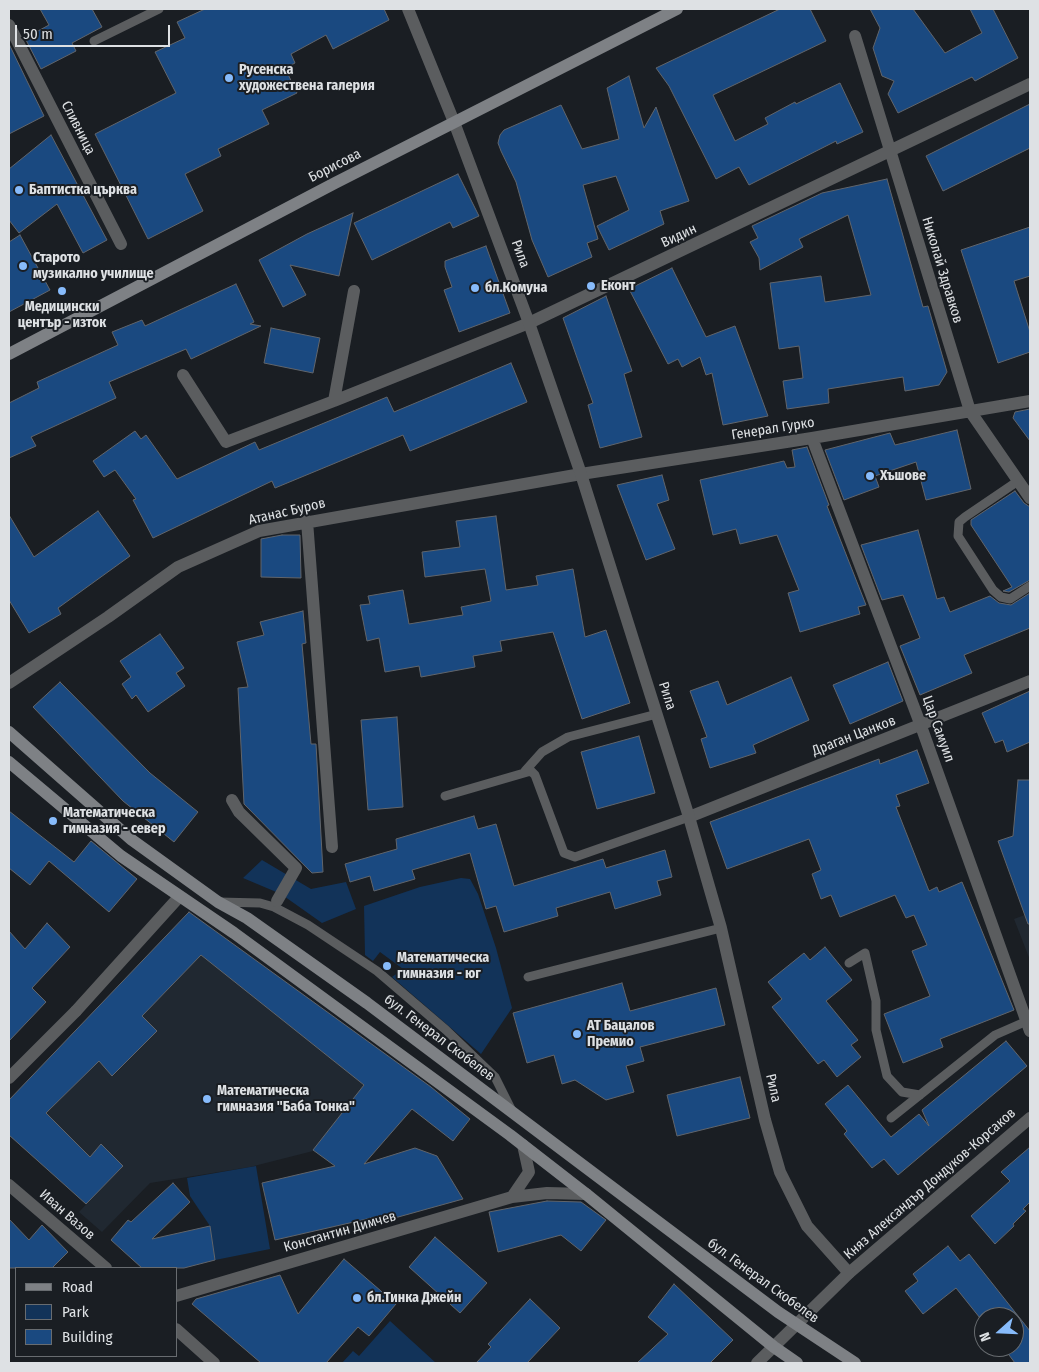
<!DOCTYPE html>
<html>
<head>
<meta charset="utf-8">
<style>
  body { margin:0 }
  #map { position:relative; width:1039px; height:1372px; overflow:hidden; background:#1a1e23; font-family:"Fira Sans Condensed",sans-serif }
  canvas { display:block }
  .frame { position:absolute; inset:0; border:10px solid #dee1e4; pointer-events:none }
  .legend { position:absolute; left:15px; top:1267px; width:162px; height:90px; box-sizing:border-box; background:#1a1e23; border:1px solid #686c70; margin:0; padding:6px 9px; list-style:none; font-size:15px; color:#dee1e4 }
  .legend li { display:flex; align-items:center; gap:10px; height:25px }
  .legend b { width:25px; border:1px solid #686c70 }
  .north { position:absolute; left:974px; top:1307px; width:50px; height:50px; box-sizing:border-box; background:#1a1e23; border:1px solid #686c70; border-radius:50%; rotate:250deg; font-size:14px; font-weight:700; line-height:20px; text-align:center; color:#dee1e4 }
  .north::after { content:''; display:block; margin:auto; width:18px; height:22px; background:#87bbfb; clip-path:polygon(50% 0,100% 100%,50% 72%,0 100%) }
  .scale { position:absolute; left:15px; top:25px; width:155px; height:22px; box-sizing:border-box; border:2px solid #dee1e4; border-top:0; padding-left:6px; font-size:15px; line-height:18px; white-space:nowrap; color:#dee1e4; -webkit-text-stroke:4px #1a1e23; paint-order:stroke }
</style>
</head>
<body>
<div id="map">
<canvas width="1039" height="1372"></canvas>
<div class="frame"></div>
<ul class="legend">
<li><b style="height:6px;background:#7e8185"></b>Road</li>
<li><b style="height:14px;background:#123359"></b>Park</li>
<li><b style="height:14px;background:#1a4980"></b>Building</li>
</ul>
<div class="north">N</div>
<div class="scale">50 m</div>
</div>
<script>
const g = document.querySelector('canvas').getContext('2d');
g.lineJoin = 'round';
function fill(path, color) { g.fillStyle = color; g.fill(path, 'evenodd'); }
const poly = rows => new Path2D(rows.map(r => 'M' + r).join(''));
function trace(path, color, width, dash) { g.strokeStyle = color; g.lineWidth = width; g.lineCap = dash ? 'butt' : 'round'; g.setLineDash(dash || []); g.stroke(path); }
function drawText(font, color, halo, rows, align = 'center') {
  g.font = font + ' "Fira Sans Condensed",sans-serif'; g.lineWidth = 4; g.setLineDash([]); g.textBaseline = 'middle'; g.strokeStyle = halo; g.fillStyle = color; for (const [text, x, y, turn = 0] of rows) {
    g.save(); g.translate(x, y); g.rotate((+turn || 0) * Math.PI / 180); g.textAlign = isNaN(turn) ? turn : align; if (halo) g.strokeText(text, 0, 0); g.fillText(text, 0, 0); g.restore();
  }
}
const built = poly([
  [1030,913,1030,960,1014,919],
  [201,955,364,1085,313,1151,250,1167,150,1183,102,1232,79,1212,123,1166,101,1144,90,1157,46,1113,99,1061,113,1076,157,1031,142,1016]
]);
const green = poly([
  [262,860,311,889,346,882,356,909,322,923,281,894,243,878],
  [461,878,470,879,478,894,496,948,512,1008,481,1054,392,977,403,969,380,952,373,961,365,955,364,906,420,887],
  [256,1166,270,1249,215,1260,210,1226,190,1196,187,1178],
  [390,1321,436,1363,342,1363,353,1351,359,1356]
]);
const building = poly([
  [40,9,92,9,102,27,72,43,76,51,41,69,25,38,49,25,40,9],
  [205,9,384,9,389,20,333,49,326,35,291,54,295,63,285,68,297,93,262,110,269,124,218,149,221,156,185,174,203,211,148,239,95,134,176,93,155,52,185,38,177,22,205,9],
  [780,9,810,9,826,41,713,95,735,141,768,124,765,118,795,102,796,104,840,83,863,132,837,144,836,141,749,185,739,167,716,179,669,86,656,68,780,9],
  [870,9,913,9,945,53,982,33,970,9,993,9,1018,58,975,81,972,77,898,113,888,94,894,81,882,76,873,48,880,28,870,9],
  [9,44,44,116,9,134,9,44],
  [629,76,644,128,656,107,689,201,660,211,664,224,609,250,597,226,629,210,616,176,583,185,598,239,587,243,592,257,548,277,532,240,516,182,501,151,498,143,500,135,504,130,561,105,582,149,619,139,607,88,629,76],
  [1030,104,1030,148,943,191,926,156,1030,104],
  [51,135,107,240,83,253,57,204,19,233,9,220,9,169,51,135],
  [458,174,479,216,453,228,450,222,372,260,354,223,458,174],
  [887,179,923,307,928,306,947,372,939,385,905,391,903,377,828,389,829,403,787,409,783,381,803,378,799,346,779,349,770,283,821,276,825,302,871,295,848,215,799,239,803,247,760,270,759,258,750,242,758,238,752,226,822,193,887,179],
  [353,213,339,276,290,265,306,295,283,307,259,260,307,234,353,213],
  [1030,227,1030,276,1014,281,1030,332,1030,352,998,363,961,250,1030,227],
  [20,235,50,290,9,312,9,242,20,235],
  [486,246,510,313,459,332,444,290,452,287,445,267,445,261,486,246],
  [672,268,706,337,735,326,768,416,723,425,712,373,706,375,700,357,682,367,678,359,668,364,629,289,672,268],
  [236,284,254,322,250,324,261,326,191,359,186,349,109,382,116,398,31,437,36,446,9,458,9,403,39,388,37,382,118,345,112,332,142,320,145,326,236,284],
  [606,296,632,371,624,374,642,437,600,448,588,405,593,403,563,318,606,296],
  [271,328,320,338,313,373,264,363,271,328],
  [511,363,527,402,410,451,403,435,275,488,272,481,153,538,133,500,136,499,115,470,104,477,93,461,135,431,141,439,146,435,177,479,255,442,259,450,387,397,394,412,511,363],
  [1030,409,1030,441,1013,418,1015,412,1030,409],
  [957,430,971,489,926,500,916,462,875,476,879,487,844,500,825,450,890,433,895,445,957,430],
  [807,447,829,505,827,506,866,605,858,607,860,614,800,632,788,593,799,590,777,535,740,544,736,529,713,535,700,480,784,461,787,468,795,467,792,450,807,447],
  [662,475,669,500,657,504,675,549,646,560,617,485,662,475],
  [1015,491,1024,503,1030,507,1030,580,1009,592,1003,591,1012,587,971,525,971,520,1015,491],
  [98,511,130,556,58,608,61,614,29,633,9,600,9,515,34,557,98,511],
  [496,516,506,590,538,585,536,576,573,569,585,637,606,630,630,703,582,719,553,632,500,641,502,651,473,656,475,667,421,677,419,666,385,672,379,638,367,641,360,605,370,604,368,596,403,590,409,624,463,615,461,607,491,601,485,569,425,577,422,552,460,547,456,521,496,516],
  [918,530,937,599,944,597,950,612,990,596,999,603,1011,605,1030,593,1030,628,964,655,972,673,920,695,900,646,920,638,903,595,882,600,861,545,918,530],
  [282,535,300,535,301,578,261,577,261,539,282,535],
  [303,611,306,643,302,644,311,744,316,744,323,872,312,873,244,804,238,688,248,687,237,642,264,635,260,622,303,611],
  [160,634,184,668,176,673,185,686,148,712,136,695,132,699,122,684,131,677,120,661,160,634],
  [888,662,903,701,850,724,833,685,888,662],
  [791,677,809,720,753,745,756,753,710,768,701,739,707,737,690,691,718,681,727,705,791,677],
  [60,682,150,773,198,812,174,842,123,801,33,707,60,682],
  [1030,691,1030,742,1007,752,1003,740,995,743,982,713,1030,691],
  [397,717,403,807,368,810,361,720,397,717],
  [639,736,655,793,597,809,581,752,639,736],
  [917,750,929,783,896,795,900,806,896,807,929,891,937,887,939,892,962,882,1014,1010,940,1039,943,1047,903,1063,884,1014,930,996,912,951,927,945,914,915,906,918,895,895,840,917,831,895,821,899,812,874,821,870,809,839,727,869,710,822,879,759,880,764,917,750],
  [1018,780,1030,780,1030,924,1028,924,998,841,1013,836,1018,780],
  [9,811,74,862,91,841,137,879,109,912,49,861,30,885,9,868,9,811],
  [474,816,478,829,496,824,514,886,603,859,606,868,665,850,672,877,657,881,661,895,615,909,610,892,556,908,558,916,504,932,496,906,486,909,470,853,412,870,415,879,374,891,370,876,350,882,345,864,397,849,396,839,474,816],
  [189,912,431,1087,470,1119,453,1141,412,1109,364,1164,415,1148,437,1156,463,1199,373,1224,380,1216,275,1240,262,1183,335,1166,313,1150,364,1085,201,955,142,1016,157,1031,112,1076,99,1061,46,1113,90,1157,101,1144,123,1166,86,1204,9,1135,9,1100,189,912],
  [47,923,70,947,32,988,46,1002,9,1041,9,931,25,949,47,923],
  [825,947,852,980,826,1001,858,1040,851,1045,861,1057,837,1077,824,1060,818,1064,772,1007,782,999,768,982,804,953,810,960,825,947],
  [622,983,630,1011,716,988,725,1025,640,1047,644,1061,626,1066,634,1092,606,1100,575,1080,562,1084,554,1055,527,1063,513,1013,622,983],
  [1006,1041,1027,1066,898,1175,884,1159,872,1168,844,1134,847,1131,825,1104,848,1085,891,1137,919,1114,929,1126,922,1110,1006,1041],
  [740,1077,750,1118,677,1136,667,1095,740,1077],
  [1030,1147,1030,1202,1023,1209,1026,1211,1013,1224,1014,1226,995,1244,971,1216,1010,1181,1001,1172,1030,1147],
  [173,1183,190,1202,152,1239,210,1226,215,1260,184,1268,142,1268,111,1240,128,1220,131,1222,173,1183],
  [547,1201,581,1202,606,1220,581,1251,561,1235,498,1252,489,1212,547,1201],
  [9,1219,29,1240,42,1225,68,1252,52,1268,9,1268,9,1219],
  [435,1237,487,1283,460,1313,409,1267,435,1237],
  [948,1246,960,1261,969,1254,1030,1331,1030,1363,1015,1363,1003,1347,1014,1347,1014,1317,984,1317,984,1323,956,1288,923,1314,905,1291,918,1281,913,1274,948,1246],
  [344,1259,396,1304,369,1336,358,1327,326,1363,261,1363,192,1304,196,1299,280,1275,298,1314,344,1259],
  [674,1284,733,1340,710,1363,637,1363,668,1334,648,1317,674,1284],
  [530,1299,560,1328,527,1363,476,1363,491,1347,488,1344,530,1299]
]);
const service = poly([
  [94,41,159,9],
  [1018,481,965,517,959,522,958,536,993,590,1001,597,1010,599,1030,586],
  [525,771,542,752,568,737,657,714],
  [445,796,531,771,535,775,564,853,575,857,689,817],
  [219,902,260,903,274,907,308,925,377,971,446,1030,495,1077,511,1109],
  [849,963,865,953,876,1001,876,1030,887,1076,902,1092,920,1095],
  [528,977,721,928],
  [891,1118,995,1035,1027,1021]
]);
const pedestrian = poly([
  [232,800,239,812,296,868,277,901],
  [76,1011,179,897]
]);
const minor = poly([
  [9,25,121,244],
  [855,36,970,411,1030,498],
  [183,375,226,442,334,401,354,291],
  [334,401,529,323,1030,84],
  [812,438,921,726,1030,1031],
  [307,521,332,847],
  [9,683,108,617,178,567,259,531,581,474,812,438,1030,401],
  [689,817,1030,681],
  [9,1078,76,1011],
  [9,1185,106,1268],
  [512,1197,529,1172,523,1145],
  [849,1273,1030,1118],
  [176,1296,512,1197,547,1193,586,1194],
  [176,1329,214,1363]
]);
const tertiary = poly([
  [408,9,454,122,529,323,581,474,689,817,721,928,765,1120,780,1172,807,1226,849,1273,757,1363]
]);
const secondary = poly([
  [9,354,335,183,677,9],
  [9,732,132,840,218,902,247,918,367,1003,778,1312,855,1363],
  [9,762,121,856,234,933,510,1135,586,1194,774,1347,797,1363]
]);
const markers = [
  [229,78,5,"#87bbfb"],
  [19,190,5,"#87bbfb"],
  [23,266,5,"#87bbfb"],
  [591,286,5,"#87bbfb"],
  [475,288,5,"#87bbfb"],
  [62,291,5,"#87bbfb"],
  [870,476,5,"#87bbfb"],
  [53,821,5,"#87bbfb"],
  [387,966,5,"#87bbfb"],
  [577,1034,5,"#87bbfb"],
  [207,1099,5,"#87bbfb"],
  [357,1298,5,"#87bbfb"]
];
const poiNames = [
  ["Русенска",239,70],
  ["художествена галерия",239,86],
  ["Баптистка църква",29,190],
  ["Старото",33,258],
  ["музикално училище",33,274],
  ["Еконт",601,286],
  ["бл.Комуна",485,288],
  ["Медицински",62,307,"center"],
  ["център - изток",62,323,"center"],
  ["Хъшове",880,476],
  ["Математическа",63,813],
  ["гимназия - север",63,829],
  ["Математическа",397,958],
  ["гимназия - юг",397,974],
  ["АТ Бацалов",587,1026],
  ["Премио",587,1042],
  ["Математическа",217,1091],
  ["гимназия \"Баба Тонка\"",217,1107],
  ["бл.Тинка Джейн",367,1298]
];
const streetNames = [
  ["Сливница",78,128,63],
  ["Борисова",335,166,-27],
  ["Видин",679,236,-25],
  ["Рила",520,254,70],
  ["Николай Здравков",942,270,73],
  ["Генерал Гурко",773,429,-9],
  ["Атанас Буров",287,512,-13],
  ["Рила",667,696,72],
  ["Цар Самуил",938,729,70],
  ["Драган Цанков",854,736,-21],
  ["бул. Генерал Скобелев",439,1038,37],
  ["Рила",773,1088,77],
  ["Княз Александър Дондуков-Корсаков",930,1184,-41],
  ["Иван Вазов",67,1215,41],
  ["Константин Димчев",340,1232,-16],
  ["бул. Генерал Скобелев",763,1281,36]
];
fill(built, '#202831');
fill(green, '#123359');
fill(building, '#1a4980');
trace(building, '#61656b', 1);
trace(service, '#5b5d5f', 9);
trace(pedestrian, '#5b5d5f', 12);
trace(minor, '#5b5d5f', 12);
trace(tertiary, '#5b5d5f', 12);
trace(secondary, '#7e8185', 12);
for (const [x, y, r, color] of markers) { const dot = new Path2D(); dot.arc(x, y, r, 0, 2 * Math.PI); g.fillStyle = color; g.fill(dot); trace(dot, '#1a1e23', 2); }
drawText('bold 14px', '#dee1e4', '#1a1e23', poiNames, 'left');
drawText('14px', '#dee1e4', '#1a1e23', streetNames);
</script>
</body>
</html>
